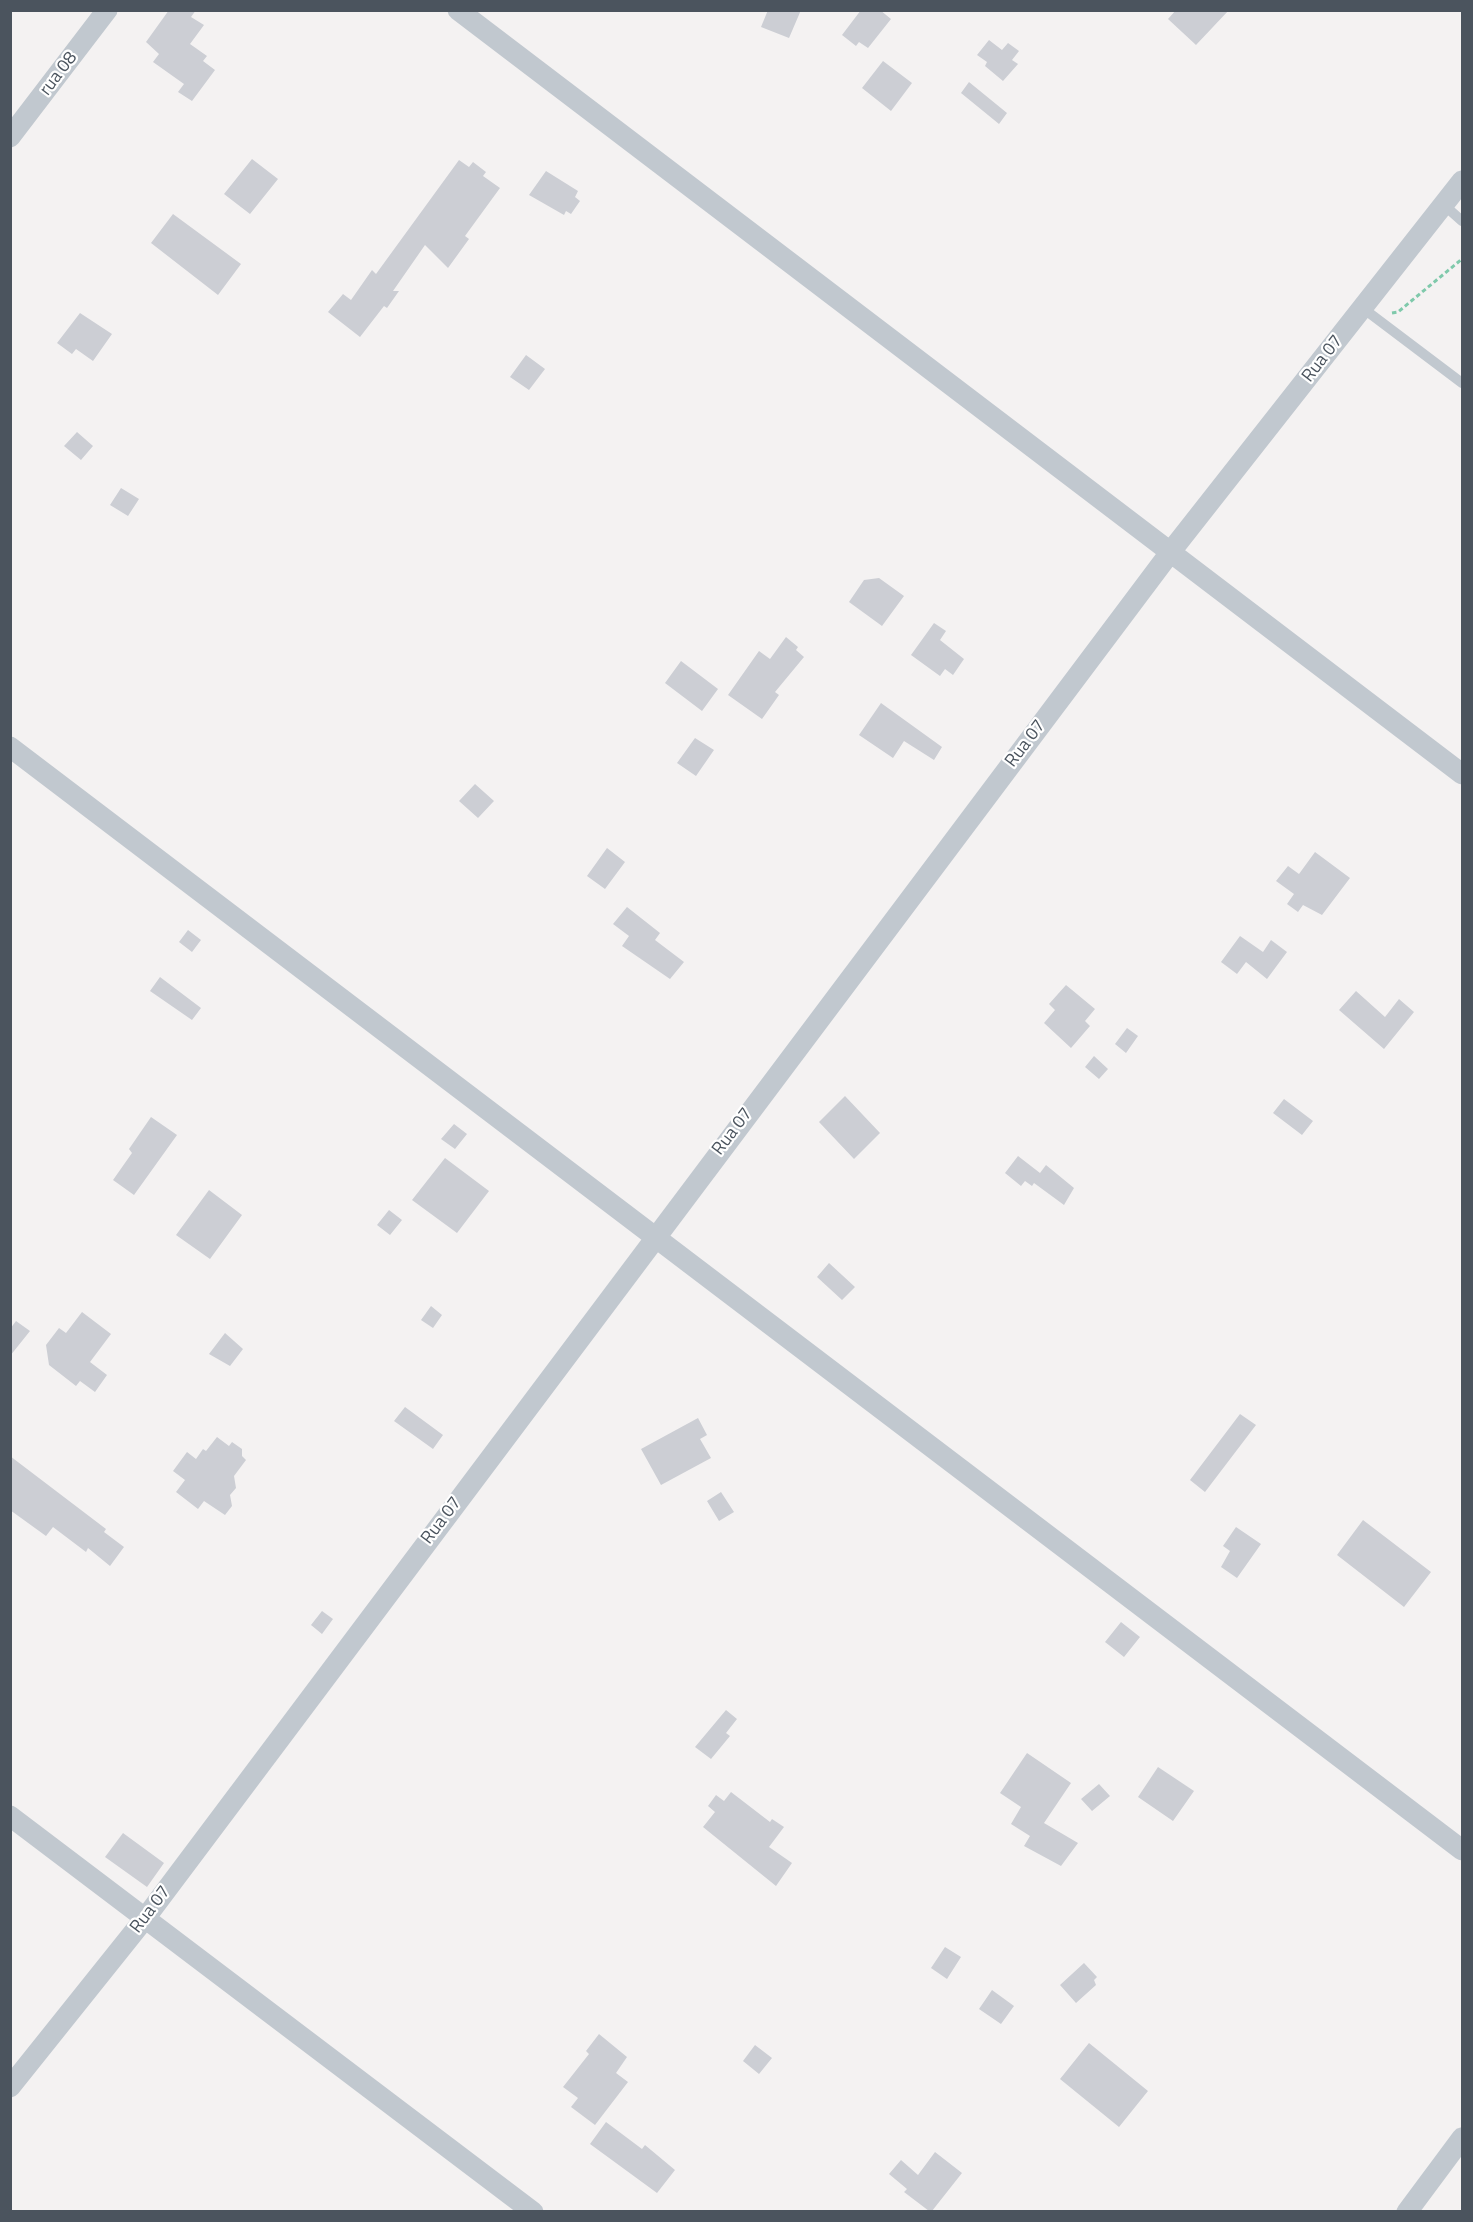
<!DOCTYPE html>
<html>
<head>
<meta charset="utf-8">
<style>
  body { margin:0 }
  #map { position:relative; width:1473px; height:2222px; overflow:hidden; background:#f4f2f2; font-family:"Titillium Web",sans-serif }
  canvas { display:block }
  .frame { position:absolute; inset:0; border:12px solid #4b545e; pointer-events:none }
</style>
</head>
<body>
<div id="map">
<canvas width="1473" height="2222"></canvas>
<div class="frame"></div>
</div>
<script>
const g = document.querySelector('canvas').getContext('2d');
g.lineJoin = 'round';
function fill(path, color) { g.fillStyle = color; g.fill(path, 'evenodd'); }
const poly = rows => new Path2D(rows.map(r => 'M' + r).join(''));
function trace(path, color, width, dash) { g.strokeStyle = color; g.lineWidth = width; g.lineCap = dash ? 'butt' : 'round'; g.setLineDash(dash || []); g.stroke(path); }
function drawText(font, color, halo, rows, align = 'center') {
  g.font = font + ' "Titillium Web",sans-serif'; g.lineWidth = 4.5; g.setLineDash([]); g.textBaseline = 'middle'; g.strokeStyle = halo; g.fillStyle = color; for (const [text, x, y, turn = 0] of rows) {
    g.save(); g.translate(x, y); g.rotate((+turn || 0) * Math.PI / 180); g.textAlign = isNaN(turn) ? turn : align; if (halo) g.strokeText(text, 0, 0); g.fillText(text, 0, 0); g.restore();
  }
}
const building = poly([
  [169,10,196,10,191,17,204,25,190,44,207,56,203,61,215,70,192,101,178,92,184,84,153,62,159,54,146,42],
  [768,10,801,10,789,38,761,27],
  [861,10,880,10,891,19,868,48,859,42,856,46,842,35],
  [1176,10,1229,10,1196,45,1168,19],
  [989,40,1002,50,1008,43,1019,51,1012,60,1018,64,1003,81,985,66,987,62,977,55],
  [883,61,912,83,891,111,862,88],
  [969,82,1007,113,999,124,961,93],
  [252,159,278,179,250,214,224,194],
  [459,160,469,167,473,162,486,172,483,176,500,188,465,236,469,239,448,268,425,245,393,291,399,291,387,308,384,306,360,337,328,312,343,294,351,300,372,270,376,274],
  [546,171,578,191,575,197,580,201,571,214,566,211,564,215,529,195],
  [173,214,241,264,218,295,151,243],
  [80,313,112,334,93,361,76,349,72,354,57,343],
  [526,355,545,369,529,390,510,377],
  [77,432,93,446,81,460,64,446],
  [121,488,139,499,128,516,110,505],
  [879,578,904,596,882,626,849,602,864,580],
  [934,623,946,631,940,640,964,659,953,675,945,669,940,676,911,655],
  [786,637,798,647,796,650,804,657,775,692,779,695,762,719,728,695,759,651,770,659],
  [681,661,718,689,702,711,665,683],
  [881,703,942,747,934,760,904,741,893,758,859,735],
  [695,738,714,750,696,776,677,763],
  [475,784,494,801,478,818,459,801],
  [607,848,625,862,605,889,587,876],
  [1315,852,1350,878,1322,915,1303,905,1298,912,1287,904,1294,894,1276,881,1288,866,1299,874],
  [627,907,660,933,655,940,684,962,670,979,622,946,629,936,613,924],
  [188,930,201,940,192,952,179,942],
  [1240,936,1263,952,1271,940,1287,952,1267,979,1246,962,1237,974,1221,962],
  [160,977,201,1008,192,1020,150,991],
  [1066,985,1095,1009,1085,1021,1090,1026,1071,1048,1044,1023,1055,1010,1049,1004],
  [1356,991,1385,1017,1399,999,1414,1012,1384,1049,1339,1010],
  [1127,1028,1138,1036,1126,1053,1115,1044],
  [1094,1056,1108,1069,1099,1079,1085,1067],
  [845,1096,880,1133,854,1159,819,1122],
  [1284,1099,1313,1121,1302,1135,1273,1113],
  [151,1117,177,1135,134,1195,113,1180,132,1153,129,1149],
  [454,1124,467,1134,455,1149,441,1139],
  [1018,1156,1040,1173,1046,1165,1074,1188,1064,1205,1034,1183,1032,1186,1025,1181,1021,1186,1005,1173],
  [445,1158,489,1191,457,1233,412,1200],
  [209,1190,242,1215,210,1259,176,1235],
  [389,1210,402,1220,390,1235,377,1225],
  [829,1263,855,1287,842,1300,817,1277],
  [431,1306,442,1315,433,1328,421,1320],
  [82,1312,111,1334,90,1362,107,1375,95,1392,80,1381,76,1386,49,1365,46,1345,59,1328,66,1333],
  [16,1321,30,1331,10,1356,10,1329],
  [225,1333,243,1349,230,1366,209,1354],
  [405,1407,443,1435,433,1449,394,1421],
  [1240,1414,1256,1425,1205,1492,1190,1480],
  [698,1418,707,1435,700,1439,711,1458,661,1485,641,1449],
  [217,1437,229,1446,232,1442,242,1449,242,1456,246,1460,234,1476,236,1488,230,1495,232,1506,225,1515,204,1501,198,1509,176,1492,185,1480,173,1471,187,1452,196,1459,203,1449,206,1451],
  [10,1456,106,1529,104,1532,124,1547,110,1566,88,1548,86,1552,53,1527,46,1536,10,1510],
  [721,1492,734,1512,719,1521,707,1501],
  [1363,1520,1431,1572,1404,1607,1337,1555],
  [1236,1527,1261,1544,1237,1578,1221,1567,1230,1551,1223,1546],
  [322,1611,333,1619,322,1634,311,1625],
  [1121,1622,1140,1637,1124,1657,1105,1642],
  [726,1710,737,1719,726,1733,730,1736,711,1759,695,1747],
  [1027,1753,1071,1783,1044,1823,1078,1843,1061,1866,1024,1846,1030,1836,1011,1824,1021,1807,1000,1793],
  [1158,1767,1194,1791,1173,1821,1138,1797],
  [1099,1784,1110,1796,1092,1811,1081,1799],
  [731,1792,770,1822,772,1819,784,1827,769,1847,792,1863,776,1886,703,1827,715,1812,708,1806,716,1795,724,1801],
  [123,1833,164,1863,147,1887,105,1857],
  [945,1947,961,1957,947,1979,931,1968],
  [1084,1963,1097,1977,1094,1980,1096,1985,1076,2003,1060,1985],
  [992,1990,1014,2006,1001,2024,979,2009],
  [599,2034,627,2057,616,2073,628,2082,595,2125,571,2107,578,2098,563,2087,589,2054,586,2051],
  [1089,2043,1148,2091,1119,2127,1060,2079],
  [755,2045,772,2058,759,2074,743,2061],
  [606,2122,642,2149,645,2145,675,2170,657,2193,590,2144],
  [935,2152,962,2173,932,2211,929,2211,904,2192,907,2189,889,2174,901,2160,918,2175]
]);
const path = poly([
  [1392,313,1398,312,1462,259]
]);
const lane = poly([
  [1444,205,1462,221],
  [1364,309,1462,383]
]);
const street = poly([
  [458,10,1462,774],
  [10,137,107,10],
  [10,747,1462,1850],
  [10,1816,533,2212],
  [10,2087,146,1917,1172,550,1462,181],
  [1407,2212,1462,2138]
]);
const streetNames = [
  ["rua 08",59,74,-53],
  ["Rua 07",1323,359,-52],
  ["Rua 07",1026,744,-53],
  ["Rua 07",733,1132,-53],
  ["Rua 07",442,1521,-53],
  ["Rua 07",151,1910,-53]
];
fill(building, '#ccced4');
trace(path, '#7fc9ab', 3, [4.5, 3]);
trace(lane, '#c1c8cf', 10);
trace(street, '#c1c8cf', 21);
drawText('18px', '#4b545e', '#fff', streetNames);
</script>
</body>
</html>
